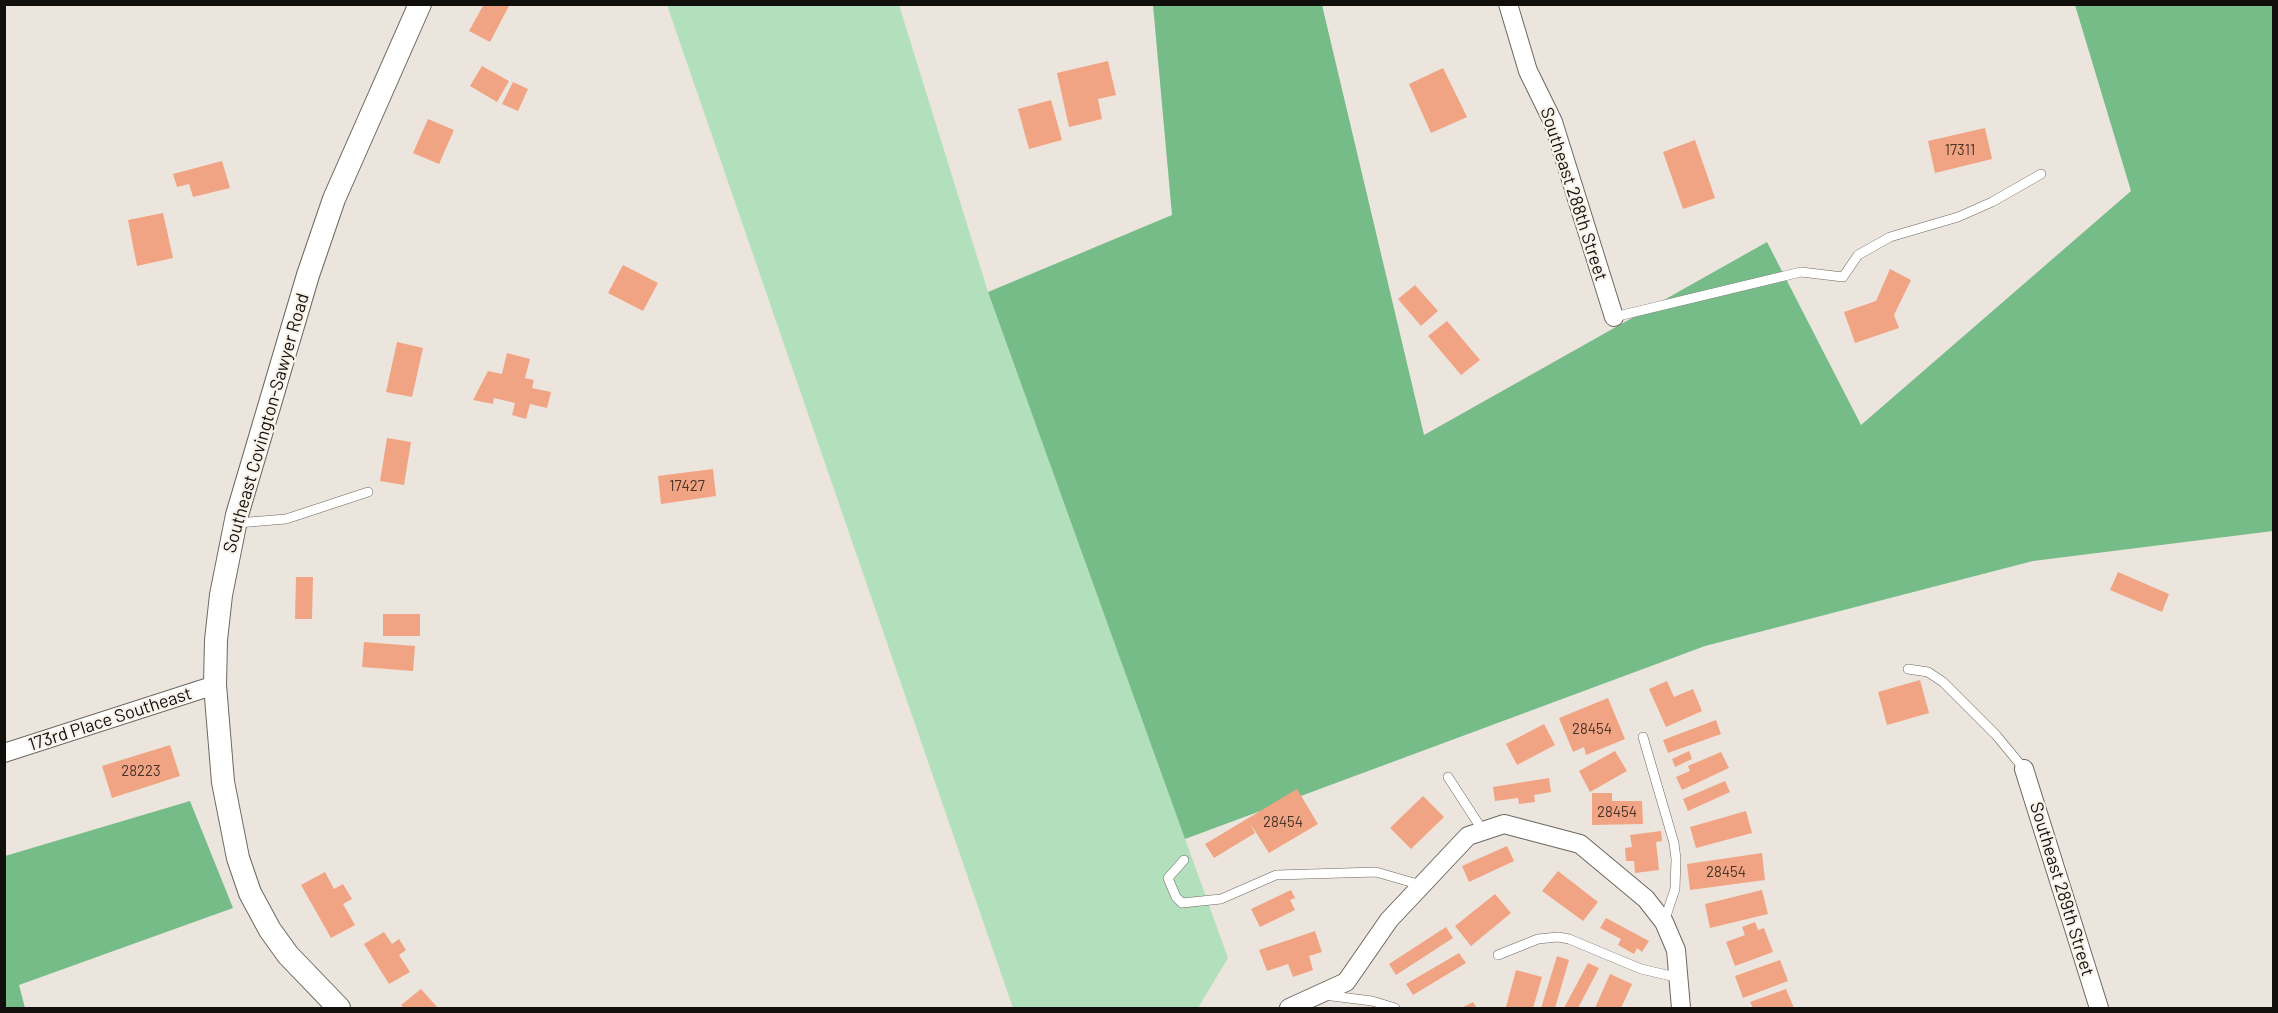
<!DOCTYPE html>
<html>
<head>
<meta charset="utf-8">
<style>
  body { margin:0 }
  #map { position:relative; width:2278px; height:1013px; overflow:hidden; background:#ece5dd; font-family:Barlow,sans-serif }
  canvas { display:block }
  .frame { position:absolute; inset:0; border:6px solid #110f0c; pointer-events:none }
</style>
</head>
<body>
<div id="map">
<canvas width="2278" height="1013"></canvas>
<div class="frame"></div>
</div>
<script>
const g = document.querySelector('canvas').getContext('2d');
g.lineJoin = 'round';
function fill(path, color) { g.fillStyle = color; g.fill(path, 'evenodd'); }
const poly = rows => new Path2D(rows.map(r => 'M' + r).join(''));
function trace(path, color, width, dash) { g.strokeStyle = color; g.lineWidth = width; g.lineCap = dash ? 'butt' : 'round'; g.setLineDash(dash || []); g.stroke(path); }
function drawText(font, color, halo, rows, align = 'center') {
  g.font = font + ' Barlow,sans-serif'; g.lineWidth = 4.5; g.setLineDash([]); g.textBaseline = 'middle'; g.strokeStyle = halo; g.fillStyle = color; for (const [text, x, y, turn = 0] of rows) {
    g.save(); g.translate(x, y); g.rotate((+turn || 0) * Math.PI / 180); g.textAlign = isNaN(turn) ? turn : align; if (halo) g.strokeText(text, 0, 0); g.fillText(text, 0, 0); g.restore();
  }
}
const green = poly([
  [667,5,899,5,988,292,1228,958,1198,1008,1013,1008]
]);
const forest = poly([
  [1153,5,1322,5,1424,435,1767,242,1861,425,2131,191,2075,5,2273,5,2273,531,2033,561,1705,646,1185,839,988,292,1172,215],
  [190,801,233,908,19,985,25,1008,5,1008,5,856]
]);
const building = poly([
  [484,4,510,4,490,42,469,31],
  [1108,61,1116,95,1098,99,1102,119,1069,127,1057,73],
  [482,66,509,81,497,102,470,86],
  [1443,68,1467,117,1431,133,1409,84],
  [513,82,528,89,518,111,502,104],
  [1051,100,1062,140,1029,149,1018,109],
  [428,119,454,130,439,164,413,153],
  [1985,128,1992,159,1935,173,1928,141],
  [1695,140,1715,198,1683,209,1663,152],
  [222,161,230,188,193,197,189,184,177,187,173,174],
  [163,213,173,258,137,266,128,220],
  [623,265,658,283,643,311,608,293],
  [1890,269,1911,280,1894,315,1899,328,1855,343,1844,312,1876,301],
  [1415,285,1438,311,1421,326,1398,299],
  [1447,321,1480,360,1461,375,1428,336],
  [397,342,423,348,412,397,386,392],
  [507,353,530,359,525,378,534,380,532,388,551,392,547,408,530,404,526,419,512,415,515,403,494,398,493,404,473,400,488,371,502,374],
  [387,438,411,442,404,485,380,481],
  [713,469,716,496,661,504,658,476],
  [2118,572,2169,594,2162,612,2110,590],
  [296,577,313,577,312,619,295,619],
  [383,614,420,614,420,636,383,636],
  [364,642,415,646,413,671,362,667],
  [1920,680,1929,713,1887,725,1878,692],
  [1667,681,1674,697,1693,689,1702,711,1666,727,1649,689],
  [1608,698,1625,739,1586,755,1584,747,1573,752,1559,718],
  [1716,720,1721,734,1668,753,1663,740],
  [1544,724,1555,745,1517,765,1506,744],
  [170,745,180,776,112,798,102,766],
  [1615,751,1627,771,1590,792,1579,771],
  [1689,751,1692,759,1675,767,1672,759],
  [1721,752,1729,768,1682,790,1676,777,1690,771,1688,766],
  [1549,778,1551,792,1534,795,1535,802,1519,804,1518,798,1495,801,1493,787],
  [1725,781,1730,792,1688,811,1683,799],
  [1297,789,1318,824,1269,853,1250,823,1255,833,1214,858,1205,844],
  [1592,793,1612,793,1612,801,1642,801,1643,824,1592,825],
  [1423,796,1444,817,1411,849,1390,828],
  [1746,811,1752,833,1696,848,1690,827],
  [1661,831,1662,841,1656,842,1659,870,1635,873,1634,861,1626,861,1625,848,1632,847,1630,835],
  [1507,846,1514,861,1469,882,1462,866],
  [1762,853,1765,880,1690,890,1687,864],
  [1558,871,1598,902,1583,921,1542,891],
  [325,872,334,889,343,884,352,899,343,904,355,925,331,938,301,885],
  [1291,890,1295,898,1290,900,1295,910,1260,927,1251,909],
  [1762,890,1768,914,1710,928,1705,904],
  [1495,894,1511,913,1471,946,1455,926],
  [1606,918,1649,941,1642,952,1637,948,1634,954,1618,945,1621,939,1600,928],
  [1755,922,1758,930,1764,928,1773,952,1735,966,1726,942,1745,935,1742,927],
  [1446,927,1453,938,1396,975,1389,964],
  [1315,931,1322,952,1309,956,1313,970,1293,977,1288,964,1267,971,1259,950],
  [384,932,392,944,399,939,406,950,399,955,410,972,389,984,364,944],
  [1459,953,1466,963,1413,995,1406,984],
  [1557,956,1569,960,1555,1008,1541,1008],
  [1780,960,1788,981,1743,998,1735,976],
  [1588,963,1599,968,1578,1008,1564,1008],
  [1516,970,1542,977,1533,1008,1506,1007],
  [1610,974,1632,984,1621,1008,1595,1008],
  [421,989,438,1008,404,1008,401,1005],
  [1786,989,1794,1008,1753,1008,1750,1002],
  [1473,1002,1477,1008,1461,1008]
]);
const service = poly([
  [1614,317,1801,272,1843,277,1858,255,1890,237,1958,217,1992,202,2041,174],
  [237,523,286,519,368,492],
  [1908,669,1928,672,1943,682,1996,735,2024,769],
  [1643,737,1674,843,1676,859,1675,889,1664,922],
  [1448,777,1483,831],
  [1184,860,1168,878,1176,897,1182,903,1221,899,1276,875,1376,872,1421,885],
  [1498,955,1538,939,1558,937,1569,939,1641,969,1680,978],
  [1324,995,1372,1001,1395,1008]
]);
const minor = poly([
  [1508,4,1528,71,1553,122,1614,317],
  [4,753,215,685],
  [2024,769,2099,1008],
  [1289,1008,1346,982,1389,920,1468,836,1504,824,1580,844,1646,899,1664,922,1676,950,1681,1008]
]);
const tertiary = poly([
  [339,1008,288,955,270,930,250,893,238,858,223,782,215,685,216,640,221,595,237,515,308,275,334,199,420,4]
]);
const numberNames = [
  ["17311",1960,150],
  ["17427",687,486],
  ["28454",1592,729],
  ["28223",141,771],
  ["28454",1617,812],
  ["28454",1283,822],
  ["28454",1726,872]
];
const streetNames = [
  ["Southeast 288th Street",1574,194,72],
  ["Southeast Covington-Sawyer Road",266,423,-74],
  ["173rd Place Southeast",110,719,-18],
  ["Southeast 289th Street",2062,889,73]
];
fill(green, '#b2dfbc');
fill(forest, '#76bc89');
fill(building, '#f1a483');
trace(service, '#6d6760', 10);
trace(minor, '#6d6760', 20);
trace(tertiary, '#6d6760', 24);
trace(service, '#fff', 9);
trace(minor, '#fff', 18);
trace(tertiary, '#fff', 22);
drawText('15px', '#49342a', null, numberNames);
drawText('18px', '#110f0c', '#f9f2ea', streetNames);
</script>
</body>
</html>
